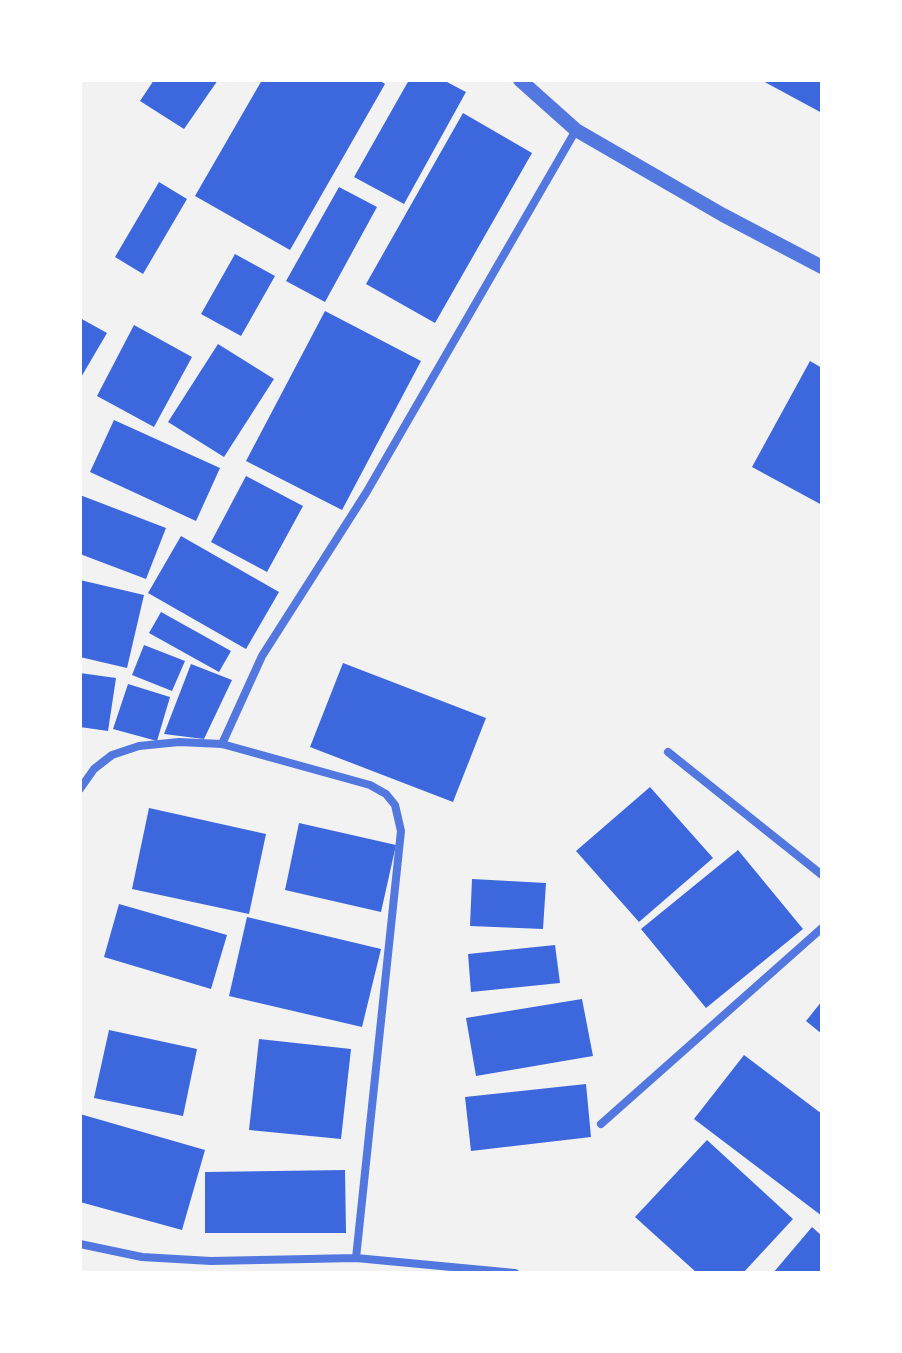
<!DOCTYPE html>
<html>
<head>
<meta charset="utf-8">
<style>
  body { margin:0 }
  #map { position:relative; width:902px; height:1353px; overflow:hidden; background:#f2f2f2; font-family:"Fira Sans",sans-serif }
  canvas { display:block }
  .frame { position:absolute; inset:0; border:82px solid #fff; pointer-events:none }
</style>
</head>
<body>
<div id="map">
<canvas width="902" height="1353"></canvas>
<div class="frame"></div>
</div>
<script>
const g = document.querySelector('canvas').getContext('2d');
g.lineJoin = 'round';
function fill(path, color) { g.fillStyle = color; g.fill(path, 'evenodd'); }
const poly = rows => new Path2D(rows.map(r => 'M' + r).join(''));
function trace(path, color, width, dash) { g.strokeStyle = color; g.lineWidth = width; g.lineCap = dash ? 'butt' : 'round'; g.setLineDash(dash || []); g.stroke(path); }
const building = poly([
  [154,80,218,80,184,129,140,101],
  [262,80,379,80,385,84,290,250,195,196],
  [409,80,443,80,466,92,404,204,354,177],
  [761,80,822,80,822,113],
  [463,113,532,153,435,323,366,284],
  [159,182,187,199,143,274,115,257],
  [339,187,377,207,325,302,286,281],
  [235,254,275,276,241,336,201,314],
  [325,311,421,361,342,510,246,461],
  [80,318,107,333,80,379],
  [134,325,192,357,154,427,97,396],
  [218,344,274,379,224,457,168,422],
  [810,361,822,368,822,505,752,467],
  [114,420,220,468,196,521,90,472],
  [246,476,303,506,267,572,211,542],
  [80,495,166,528,146,579,80,554],
  [181,536,279,592,246,649,148,593],
  [80,580,144,595,127,668,80,657],
  [161,612,231,651,219,672,149,633],
  [144,645,185,661,172,691,132,675],
  [343,663,486,718,453,802,310,747],
  [191,664,232,680,204,739,164,734],
  [80,673,116,678,108,731,80,727],
  [128,684,170,697,157,741,113,729],
  [650,787,713,858,639,922,576,851],
  [149,808,266,834,249,914,132,889],
  [299,823,396,845,381,912,285,890],
  [738,850,803,929,706,1008,641,929],
  [472,879,546,883,543,929,470,926],
  [119,904,227,935,211,989,104,957],
  [247,917,381,949,362,1027,229,996],
  [555,945,560,983,471,992,468,954],
  [582,999,593,1056,476,1076,466,1018],
  [822,1001,822,1034,806,1021],
  [109,1030,197,1049,183,1116,94,1098],
  [259,1039,351,1049,341,1139,249,1130],
  [744,1055,822,1114,822,1216,694,1119],
  [586,1084,591,1137,471,1151,465,1097],
  [80,1114,205,1150,182,1230,80,1202],
  [707,1140,793,1219,743,1273,697,1273,635,1217],
  [345,1170,346,1233,205,1233,205,1172],
  [812,1227,822,1236,822,1273,773,1273]
]);
const minor = poly([
  [222,744,262,656,366,493,576,130],
  [668,752,822,875],
  [80,789,94,769,112,755,139,746,179,742,222,744,370,785,386,794,395,805,401,831,356,1258],
  [601,1124,822,928],
  [80,1244,142,1257,211,1261,356,1258,515,1273]
]);
const tertiary = poly([
  [520,80,576,130,723,215,822,267]
]);
fill(building, '#3d67dc');
trace(minor, '#5277de', 8);
trace(tertiary, '#5277de', 14);
</script>
</body>
</html>
